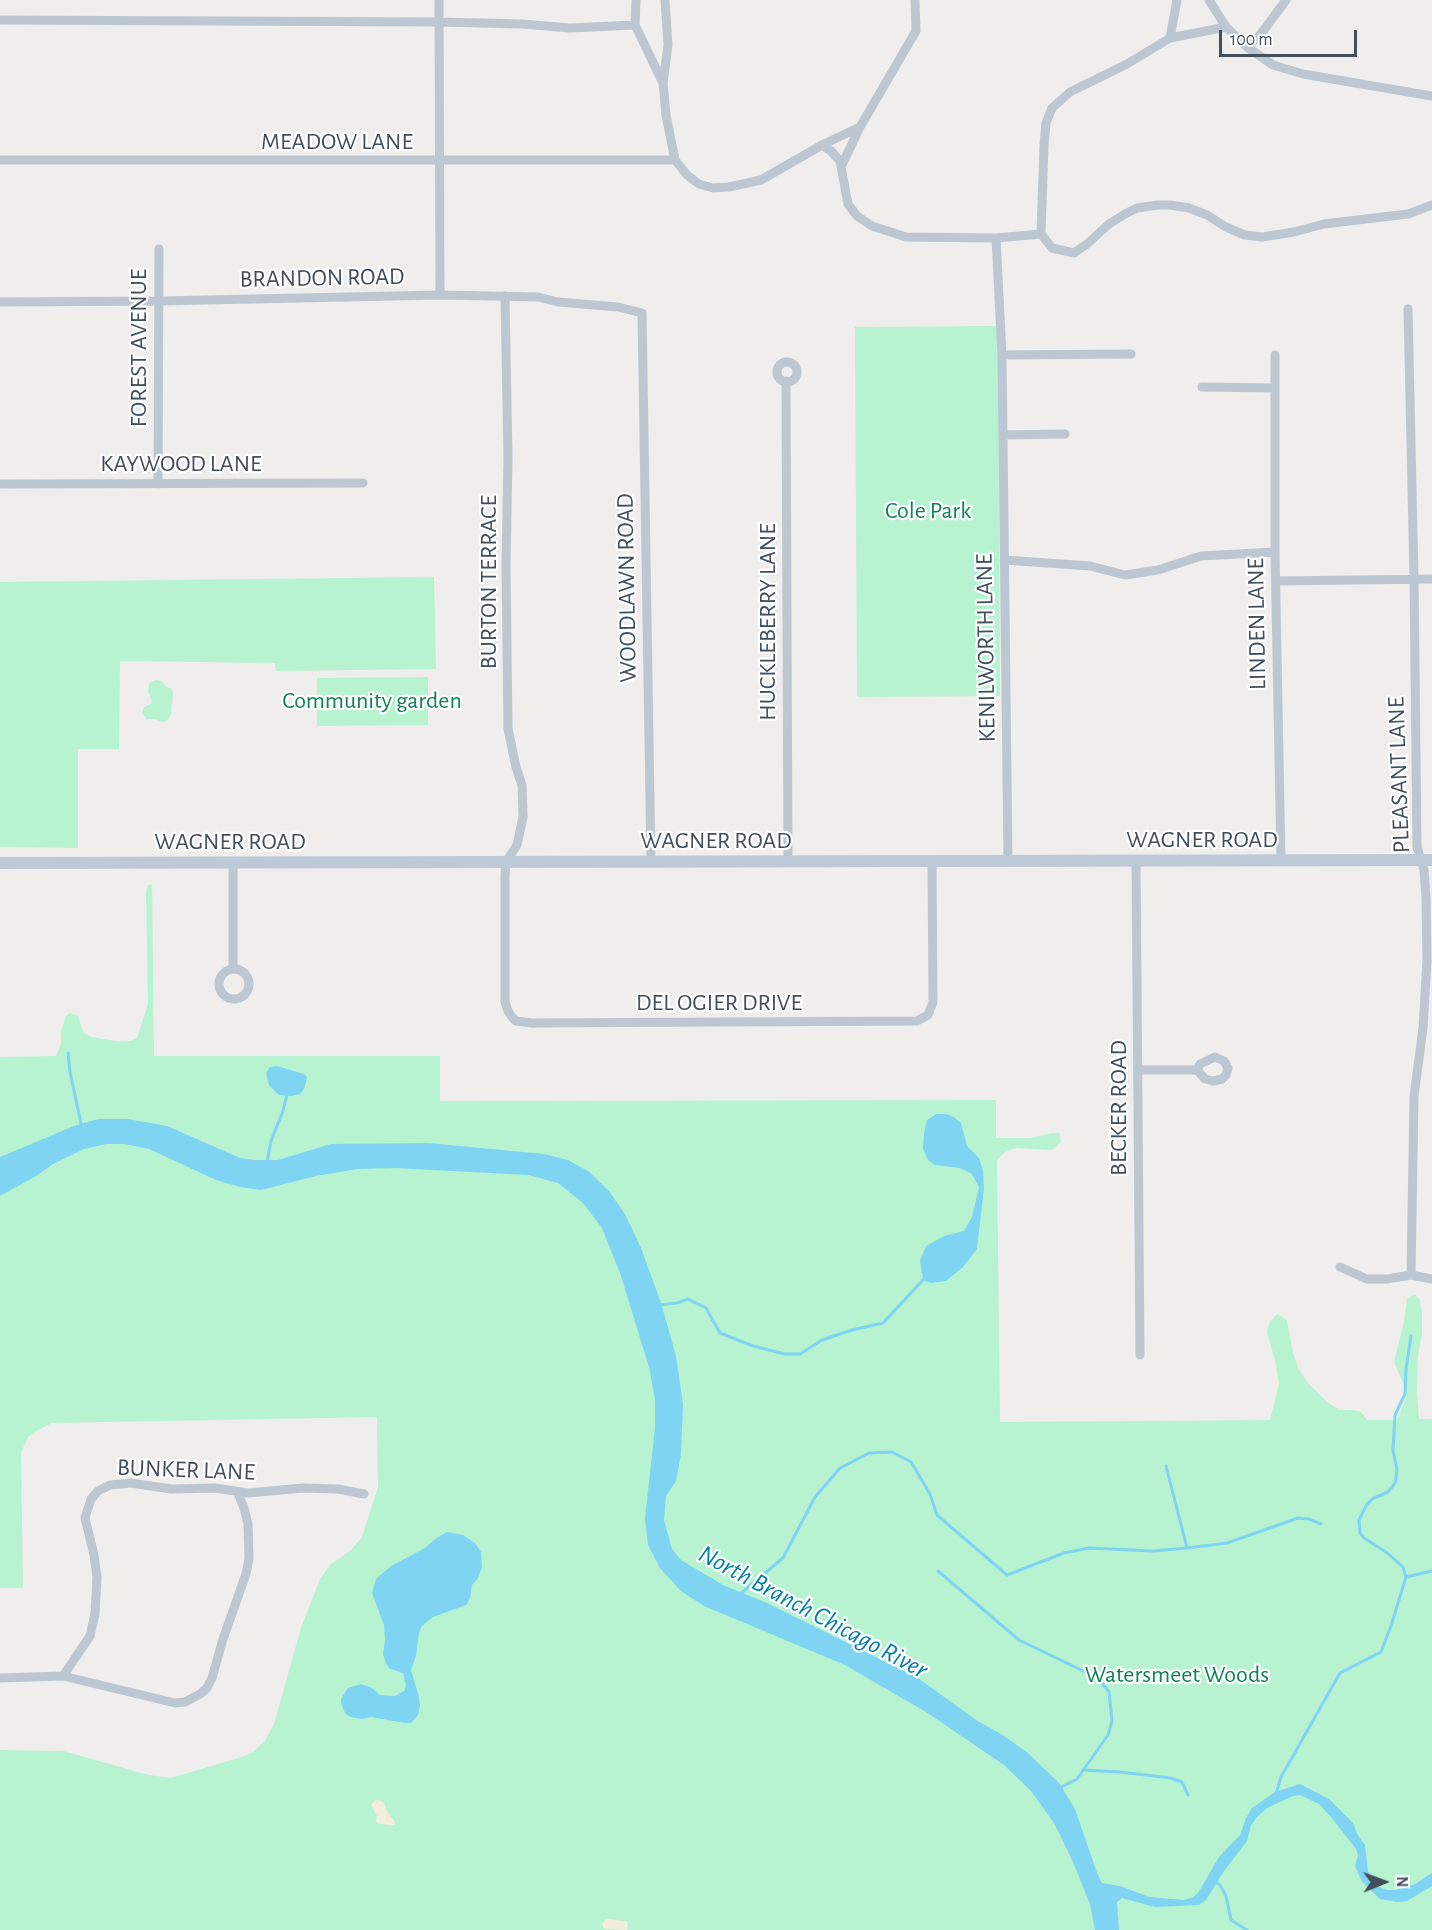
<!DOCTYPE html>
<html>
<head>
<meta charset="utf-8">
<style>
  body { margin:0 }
  #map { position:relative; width:1432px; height:1930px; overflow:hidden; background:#f0eded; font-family:"Alegreya Sans",sans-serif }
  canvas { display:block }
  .north { position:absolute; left:1354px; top:1852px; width:60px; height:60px; -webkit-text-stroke:4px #fff; paint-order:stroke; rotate:89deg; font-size:16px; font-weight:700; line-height:24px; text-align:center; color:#444f5c }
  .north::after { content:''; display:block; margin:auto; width:21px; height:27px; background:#444f5c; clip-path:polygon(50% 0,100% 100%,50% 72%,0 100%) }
  .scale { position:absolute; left:1219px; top:30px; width:138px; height:27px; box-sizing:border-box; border:3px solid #444f5c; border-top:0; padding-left:8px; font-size:18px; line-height:21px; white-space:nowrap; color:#444f5c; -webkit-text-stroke:4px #fff; paint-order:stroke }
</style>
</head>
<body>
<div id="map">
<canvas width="1432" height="1930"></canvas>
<div class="north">N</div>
<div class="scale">100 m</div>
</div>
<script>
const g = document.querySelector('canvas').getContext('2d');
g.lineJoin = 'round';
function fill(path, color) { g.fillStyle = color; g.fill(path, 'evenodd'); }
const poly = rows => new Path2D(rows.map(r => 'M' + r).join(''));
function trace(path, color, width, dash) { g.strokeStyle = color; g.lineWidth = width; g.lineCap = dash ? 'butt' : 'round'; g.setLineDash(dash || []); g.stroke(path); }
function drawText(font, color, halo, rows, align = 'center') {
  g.font = font + ' "Alegreya Sans",sans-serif'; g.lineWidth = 4.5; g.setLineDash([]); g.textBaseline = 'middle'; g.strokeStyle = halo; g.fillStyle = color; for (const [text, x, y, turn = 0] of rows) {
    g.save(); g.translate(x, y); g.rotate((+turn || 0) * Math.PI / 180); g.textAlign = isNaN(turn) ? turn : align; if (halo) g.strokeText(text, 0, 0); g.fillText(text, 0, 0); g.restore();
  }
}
const green = poly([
  [998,326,1000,696,857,697,855,327],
  [434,577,436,669,276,671,275,663,120,661,119,749,78,749,78,848,0,847,0,582],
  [428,677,428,725,317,726,317,678],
  [157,680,161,681,167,687,172,689,173,693,171,714,167,721,163,722,154,719,146,719,142,713,144,707,151,704,152,701,148,692,149,684,152,681],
  [152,884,154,1056,440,1056,440,1101,996,1100,996,1138,1032,1138,1051,1133,1059,1133,1061,1142,1052,1150,1016,1148,1005,1152,997,1160,1000,1422,1270,1420,1279,1384,1276,1364,1267,1332,1270,1321,1278,1314,1287,1320,1293,1353,1299,1370,1308,1383,1327,1402,1339,1410,1353,1410,1361,1412,1367,1420,1397,1420,1406,1399,1403,1383,1394,1362,1404,1322,1407,1299,1415,1294,1420,1300,1422,1312,1422,1333,1418,1356,1417,1392,1419,1419,1432,1419,1432,1930,0,1930,0,1750,63,1751,149,1775,171,1778,242,1757,253,1752,265,1741,274,1724,301,1628,320,1579,330,1565,351,1550,362,1537,378,1487,377,1417,52,1423,38,1430,28,1437,21,1453,23,1588,0,1588,0,1057,56,1056,61,1045,61,1032,66,1016,70,1013,78,1016,83,1032,92,1037,115,1041,130,1041,137,1038,148,1004,146,891,148,885]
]);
const sand = poly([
  [375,1800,379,1800,384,1803,387,1811,395,1822,394,1825,379,1824,376,1822,377,1816,371,1805],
  [606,1919,626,1921,628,1923,627,1930,605,1929,603,1927,602,1924]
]);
const water = poly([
  [277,1066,304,1074,307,1077,304,1089,300,1094,291,1096,279,1095,269,1085,266,1073,270,1067],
  [936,1114,946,1114,954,1117,961,1123,967,1146,979,1158,983,1171,984,1188,977,1249,963,1267,946,1281,931,1283,923,1280,920,1261,926,1246,944,1236,964,1231,972,1217,979,1187,972,1174,960,1168,935,1165,928,1160,923,1149,924,1133,927,1120],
  [98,1119,128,1119,167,1126,240,1158,256,1160,278,1160,331,1144,428,1143,544,1154,568,1160,588,1171,609,1191,625,1214,641,1248,661,1303,676,1356,683,1404,681,1454,676,1481,666,1496,664,1520,672,1549,681,1560,723,1585,767,1603,918,1678,976,1720,1001,1734,1028,1753,1059,1783,1075,1809,1097,1873,1102,1883,1120,1886,1149,1897,1184,1900,1193,1897,1198,1893,1219,1857,1240,1835,1246,1818,1252,1808,1275,1792,1300,1784,1329,1799,1353,1823,1357,1834,1365,1845,1368,1871,1373,1880,1379,1887,1387,1890,1396,1890,1415,1884,1432,1873,1432,1886,1407,1901,1397,1902,1380,1899,1362,1882,1355,1866,1358,1855,1356,1849,1331,1817,1319,1804,1300,1795,1293,1796,1267,1808,1257,1817,1251,1825,1247,1841,1224,1871,1206,1900,1199,1905,1155,1907,1122,1898,1117,1902,1119,1930,1095,1930,1090,1904,1073,1862,1054,1823,1031,1791,1004,1765,926,1712,845,1665,704,1606,681,1591,660,1568,648,1545,645,1518,655,1428,655,1400,649,1367,620,1273,602,1228,583,1203,558,1183,529,1175,395,1168,357,1169,316,1176,261,1190,240,1187,216,1180,149,1149,125,1144,106,1144,84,1149,53,1164,36,1176,0,1196,0,1157,74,1126],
  [447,1532,463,1535,475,1543,481,1552,482,1567,478,1578,472,1585,470,1598,466,1605,433,1617,422,1626,419,1633,416,1656,411,1670,419,1697,420,1706,418,1715,411,1723,405,1723,371,1717,362,1719,350,1717,345,1713,341,1703,341,1699,348,1688,361,1684,372,1688,380,1695,395,1696,404,1691,406,1685,403,1673,390,1669,386,1664,383,1654,385,1640,384,1625,372,1593,376,1579,391,1566,425,1548,435,1539]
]);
const stream = poly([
  [68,1053,70,1072,82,1128],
  [267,1162,271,1141,283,1111,287,1095],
  [659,1305,677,1303,688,1299,706,1308,720,1333,753,1346,785,1354,800,1354,822,1340,852,1330,883,1323,923,1280],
  [1187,1548,1227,1543,1298,1518,1309,1519,1321,1524],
  [938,1571,1019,1640,1098,1678,1109,1692,1112,1721,1108,1735,1077,1779,1057,1789],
  [1406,1577,1432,1571],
  [740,1594,783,1558,815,1497,840,1468,869,1453,892,1452,911,1462,930,1494,937,1515,1007,1575,1064,1553,1089,1548,1153,1551,1187,1548,1166,1466],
  [1083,1770,1121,1772,1170,1778,1182,1782,1188,1795],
  [1276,1794,1281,1777,1340,1673,1381,1652,1391,1626,1406,1577,1403,1567,1386,1552,1364,1538,1360,1533,1359,1520,1367,1504,1374,1498,1388,1492,1395,1483,1397,1470,1393,1450,1395,1415,1405,1394,1406,1369,1411,1336],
  [1213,1880,1220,1885,1226,1896,1231,1920,1247,1930]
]);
const street = poly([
  [439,0,440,295],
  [636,0,635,25,663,83,666,115,675,160,687,175,699,184,713,188,729,187,761,180,822,145,860,127],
  [1209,0,1226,27,1247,47,1273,65,1303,74,1432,96],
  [0,20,439,22,523,24,570,28,635,25],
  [1170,38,1226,27],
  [1247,47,1261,34,1286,0],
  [663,83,668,45,665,0],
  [822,145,831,151,840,161,848,204,857,216,872,226,906,237,996,238,1041,234,1052,248,1074,253,1087,244,1109,224,1125,214,1137,208,1158,205,1170,205,1189,208,1207,215,1226,227,1245,235,1262,237,1294,232,1324,224,1408,214,1432,205],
  [0,160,675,160],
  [841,167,860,127,916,31,915,0],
  [1041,234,1044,145,1046,123,1052,108,1070,92,1127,64,1170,38,1177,0],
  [996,238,1002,355,1008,861],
  [505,296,508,459,506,564,508,729,516,767,522,785,523,817,517,845,506,862,505,876,505,1002,508,1011,512,1017,516,1021,532,1023,917,1021,928,1015,933,1002,932,861],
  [0,302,159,301,440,295,538,297,558,302,618,307,642,313,651,862],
  [1408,309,1414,578,1417,847,1424,870,1426,898,1427,960,1423,1028,1414,1096,1411,1275],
  [1002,355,1131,354],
  [1275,355,1275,552,1281,861],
  '777 372a10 10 0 1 1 20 0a10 10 0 1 1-20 0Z',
  [786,381,788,862],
  [1202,387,1275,388],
  [1003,435,1065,434],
  [0,484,363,483],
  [158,484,159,249],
  [1004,560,1090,566,1125,575,1158,570,1201,556,1275,552],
  [1276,581,1432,579],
  [1136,861,1140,1355],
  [233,863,233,969],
  '219 984a15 15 0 1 1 30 0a15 15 0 1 1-30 0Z',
  [1139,1070,1197,1070,1205,1079,1213,1081,1222,1079,1226,1075,1228,1068,1224,1061,1215,1057,1200,1064,1197,1070],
  [1340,1267,1367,1279,1387,1279,1411,1275,1432,1279],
  [63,1676,90,1636,95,1614,97,1577,94,1555,85,1518,91,1499,98,1491,110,1485,131,1483,171,1489,215,1488,248,1493,303,1488,338,1489,364,1494],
  [0,1678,63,1676,175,1703,185,1702,200,1694,207,1688,212,1678,223,1639,246,1574,249,1558,248,1524,244,1508,238,1493]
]);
const secondary = poly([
  [0,863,1432,860]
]);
const streetNames = [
  ["MEADOW LANE",337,142],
  ["BRANDON ROAD",322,278,-1],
  ["FOREST AVENUE",139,348,-90],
  ["KAYWOOD LANE",181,464],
  ["BURTON TERRACE",489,582,-90],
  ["WOODLAWN ROAD",627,588,-91],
  ["HUCKLEBERRY LANE",768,622,-90],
  ["LINDEN LANE",1257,624,-91],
  ["KENILWORTH LANE",986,648,-91],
  ["PLEASANT LANE",1399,775,-92],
  ["WAGNER ROAD",1202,840],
  ["WAGNER ROAD",716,841],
  ["WAGNER ROAD",230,842],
  ["DEL OGIER DRIVE",719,1003],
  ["BECKER ROAD",1119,1108,-90],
  ["BUNKER LANE",186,1470,2]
];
const parkNames = [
  ["Cole Park",928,511],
  ["Community garden",372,701],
  ["Watersmeet Woods",1177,1675]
];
const waterNames = [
  ["North Branch Chicago River",813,1612,28]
];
fill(green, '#b7f2d1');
fill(sand, '#f3eddc');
fill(water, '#80d4f3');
trace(stream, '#80d4f3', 3);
trace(street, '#bcc7d1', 9);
trace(secondary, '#bec9d8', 12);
drawText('24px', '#444f5c', '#fff', streetNames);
drawText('24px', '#0f8350', '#fff', parkNames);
drawText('italic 26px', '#027caa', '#fff', waterNames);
</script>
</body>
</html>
